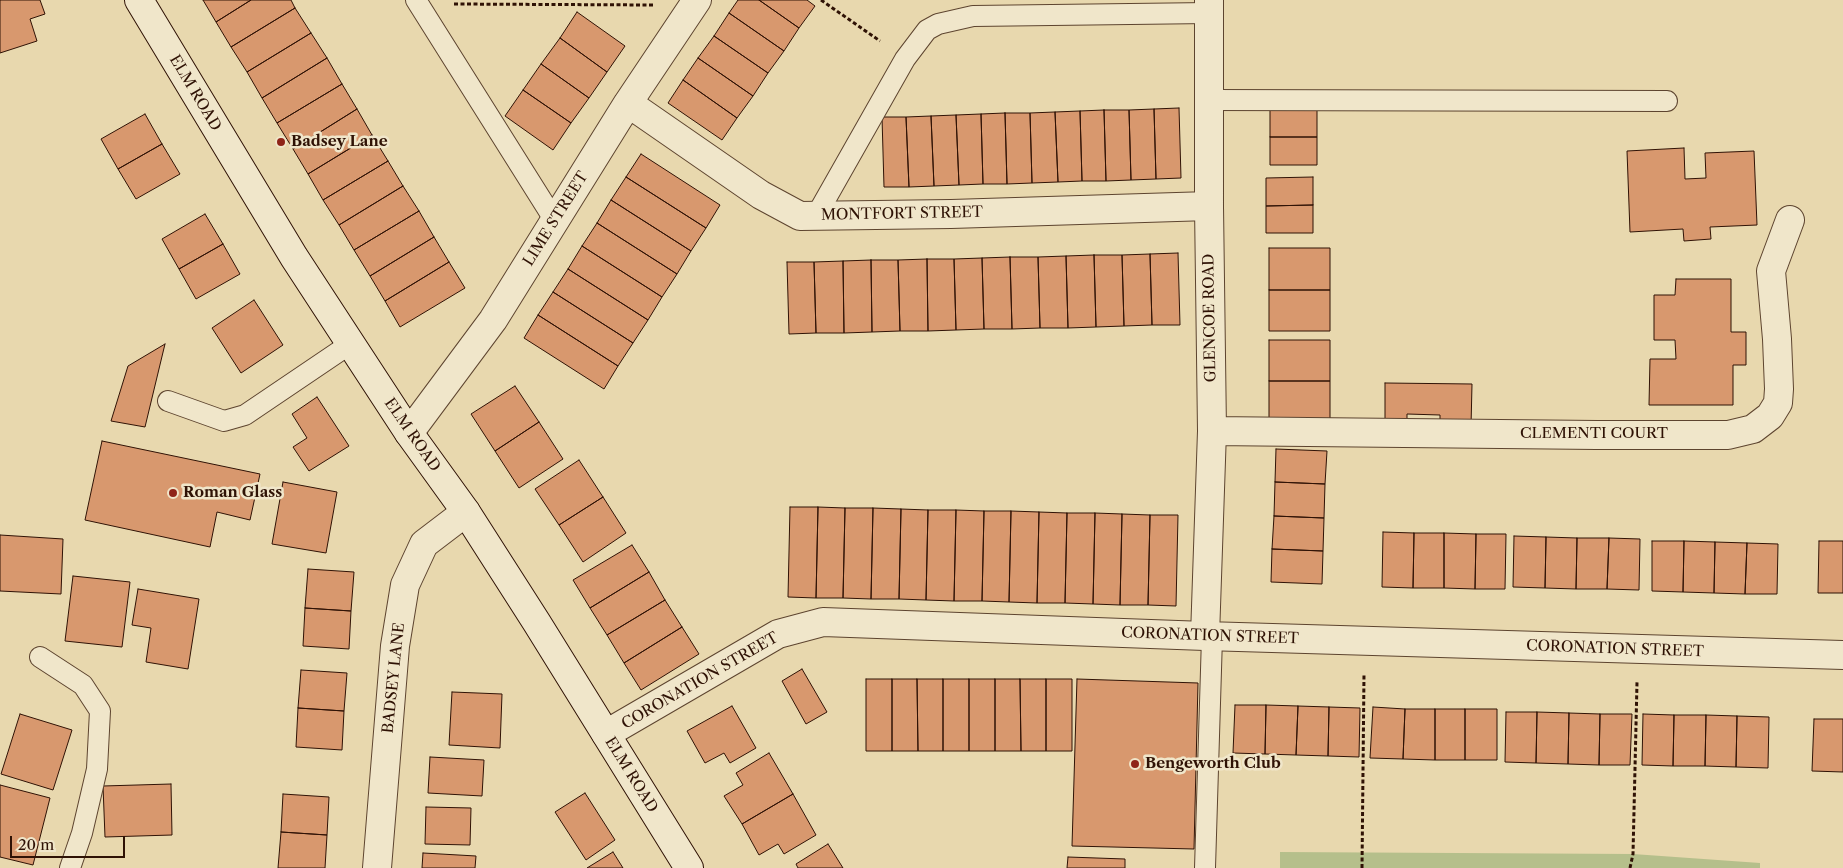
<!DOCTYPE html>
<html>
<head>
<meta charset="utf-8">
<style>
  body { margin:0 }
  #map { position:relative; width:1843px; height:868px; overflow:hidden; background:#e8d8ae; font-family:"Libre Caslon Text",serif }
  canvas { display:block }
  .scale { position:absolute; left:10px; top:836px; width:115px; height:22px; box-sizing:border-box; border:2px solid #2f1205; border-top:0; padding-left:6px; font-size:15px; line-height:18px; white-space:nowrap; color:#2f1205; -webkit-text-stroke:4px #f0e6ca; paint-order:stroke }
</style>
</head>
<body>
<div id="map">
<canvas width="1843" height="868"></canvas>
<div class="scale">20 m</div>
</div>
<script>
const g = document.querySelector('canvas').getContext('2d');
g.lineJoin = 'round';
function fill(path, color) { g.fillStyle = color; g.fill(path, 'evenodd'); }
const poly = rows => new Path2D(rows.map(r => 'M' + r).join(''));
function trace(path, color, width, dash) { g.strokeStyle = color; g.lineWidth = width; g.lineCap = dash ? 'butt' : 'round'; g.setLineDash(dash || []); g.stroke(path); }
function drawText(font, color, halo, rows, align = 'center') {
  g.font = font + ' "Libre Caslon Text",serif'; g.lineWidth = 5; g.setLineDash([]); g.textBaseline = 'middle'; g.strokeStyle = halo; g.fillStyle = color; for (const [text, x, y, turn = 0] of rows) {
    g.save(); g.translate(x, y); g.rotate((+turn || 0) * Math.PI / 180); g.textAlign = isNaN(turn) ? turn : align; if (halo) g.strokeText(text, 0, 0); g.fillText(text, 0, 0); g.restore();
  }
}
const green = poly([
  [1280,852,1633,854,1760,863,1760,868,1280,868]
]);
const building = poly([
  [0,0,40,0,45,14,30,19,37,41,0,53,0,0],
  [203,0,251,0,216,22,203,0],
  [251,0,291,0,295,8,231,47,216,22,251,0],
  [738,0,759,0,799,28,784,51,729,13,738,0],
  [759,0,807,0,815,6,799,28,759,0],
  [295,8,311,33,247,72,231,47,295,8],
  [577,12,625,46,607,72,560,38,577,12],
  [729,13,784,51,768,73,714,36,729,13],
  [311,33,327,58,262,98,247,72,311,33],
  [714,36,768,73,753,96,698,58,714,36],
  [560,38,607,72,589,98,541,64,560,38],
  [327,58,342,84,277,123,262,98,327,58],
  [698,58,753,96,737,118,683,80,698,58],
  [541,64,589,98,571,123,523,90,541,64],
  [683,80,737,118,722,140,668,103,683,80],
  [342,84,357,109,293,149,277,123,342,84],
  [523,90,571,123,553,150,505,116,523,90],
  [1179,108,1181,178,1156,179,1154,109,1179,108],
  [357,109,372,135,308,174,293,149,357,109],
  [1154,109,1156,179,1131,180,1129,110,1154,109],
  [1270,109,1317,109,1317,137,1270,137,1270,109],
  [1104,110,1129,110,1131,180,1106,181,1104,110],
  [1104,110,1106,181,1082,181,1080,111,1104,110],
  [1080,111,1082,181,1058,182,1055,112,1080,111],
  [1055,112,1058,182,1032,183,1030,113,1055,112],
  [1005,113,1030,113,1032,183,1007,184,1005,113],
  [1005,113,1007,184,983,184,981,114,1005,113],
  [145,114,162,144,118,169,101,139,145,114],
  [981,114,983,184,959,185,956,115,981,114],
  [956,115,959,185,934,186,931,116,956,115],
  [931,116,934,186,909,187,906,117,931,116],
  [882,117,906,117,909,187,884,187,882,117],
  [372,135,388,161,323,200,308,174,372,135],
  [1270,137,1317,137,1317,165,1270,165,1270,137],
  [162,144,180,174,136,199,118,169,162,144],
  [1684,148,1685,179,1706,178,1705,153,1754,151,1757,225,1710,227,1711,239,1684,241,1683,229,1630,232,1627,151,1684,148],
  [641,154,720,205,706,228,626,177,641,154],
  [388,161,403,186,339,225,323,200,388,161],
  [626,177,706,228,691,251,611,200,626,177],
  [1313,177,1313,205,1266,206,1266,178,1313,177],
  [403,186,419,211,354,250,339,225,403,186],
  [611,200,691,251,677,274,597,223,611,200],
  [1313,205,1313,233,1266,233,1266,206,1313,205],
  [419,211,434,237,370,276,354,250,419,211],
  [205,214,223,244,179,269,162,239,205,214],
  [597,223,677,274,662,297,582,246,597,223],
  [434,237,449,262,385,301,370,276,434,237],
  [223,244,240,274,196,299,179,269,223,244],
  [582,246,662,297,648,320,568,269,582,246],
  [1269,248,1330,248,1330,290,1269,290,1269,248],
  [1178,253,1180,325,1152,325,1150,254,1178,253],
  [1150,254,1152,325,1124,326,1122,255,1150,254],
  [1094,255,1096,327,1068,328,1066,256,1094,255],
  [1094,255,1122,255,1124,326,1096,327,1094,255],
  [1066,256,1068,328,1040,328,1038,257,1066,256],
  [1010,257,1012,329,984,329,982,258,1010,257],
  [1010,257,1038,257,1040,328,1012,329,1010,257],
  [982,258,984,329,956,330,954,259,982,258],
  [927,259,928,331,900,331,898,260,927,259],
  [927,259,954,259,956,330,928,331,927,259],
  [871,260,872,332,844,333,843,261,871,260],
  [871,260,898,260,900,331,872,332,871,260],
  [843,261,844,333,816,333,814,262,843,261],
  [449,262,465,288,400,327,385,301,449,262],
  [787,262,814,262,816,333,789,334,787,262],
  [568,269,648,320,633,343,553,292,568,269],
  [1676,279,1731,279,1731,332,1746,332,1746,365,1733,365,1733,405,1649,405,1650,359,1676,359,1675,340,1654,340,1654,295,1675,295,1676,279],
  [1269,290,1330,290,1330,331,1269,331,1269,290],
  [553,292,633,343,618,366,538,315,553,292],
  [254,300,283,345,241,373,212,328,254,300],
  [538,315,618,366,604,389,524,338,538,315],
  [1269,340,1330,340,1330,381,1269,381,1269,340],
  [165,344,145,427,111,421,128,366,165,344],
  [1269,381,1330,381,1330,423,1269,423,1269,381],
  [1385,383,1472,384,1471,427,1440,427,1440,415,1407,414,1407,426,1385,426,1385,383],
  [515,386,539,422,495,451,471,414,515,386],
  [317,397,349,446,309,471,293,447,307,438,292,414,317,397],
  [539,422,563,459,519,488,495,451,539,422],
  [102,441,260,474,250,520,217,512,210,547,85,520,102,441],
  [1276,449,1327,451,1325,484,1275,482,1276,449],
  [579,460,603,497,559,525,535,489,579,460],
  [283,482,337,492,326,553,272,544,283,482],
  [1275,482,1325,484,1324,518,1274,516,1275,482],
  [603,497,626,533,583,562,559,525,603,497],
  [790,507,818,507,816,598,788,597,790,507],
  [818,507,845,508,843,598,816,598,818,507],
  [845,508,873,508,871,599,843,598,845,508],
  [873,508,901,509,899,599,871,599,873,508],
  [901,509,928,510,926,600,899,599,901,509],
  [928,510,956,510,954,601,926,600,928,510],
  [956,510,984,511,982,601,954,601,956,510],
  [984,511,1011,511,1009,602,982,601,984,511],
  [1011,511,1039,512,1037,603,1009,602,1011,511],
  [1039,512,1067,513,1065,603,1037,603,1039,512],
  [1067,513,1095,513,1093,604,1065,603,1067,513],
  [1095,513,1122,514,1120,605,1093,604,1095,513],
  [1122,514,1150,515,1148,605,1120,605,1122,514],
  [1150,515,1178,515,1176,606,1148,605,1150,515],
  [1274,516,1324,518,1323,551,1272,549,1274,516],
  [1383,532,1414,533,1413,588,1382,587,1383,532],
  [1414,533,1444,533,1444,588,1413,588,1414,533],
  [1444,533,1476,534,1475,589,1444,588,1444,533],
  [1476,534,1506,534,1505,589,1475,589,1476,534],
  [0,535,63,539,61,594,0,591,0,535],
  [1514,536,1546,537,1545,588,1513,587,1514,536],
  [1546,537,1577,538,1576,589,1545,588,1546,537],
  [1577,538,1609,538,1607,589,1576,589,1577,538],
  [1609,538,1640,539,1639,590,1607,589,1609,538],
  [1652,541,1684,541,1683,592,1652,591,1652,541],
  [1684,541,1715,542,1714,593,1683,592,1684,541],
  [1819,541,1843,541,1843,593,1818,593,1819,541],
  [1715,542,1747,543,1745,594,1714,593,1715,542],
  [1747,543,1778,544,1777,594,1745,594,1747,543],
  [632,545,649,572,590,608,573,580,632,545],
  [1272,549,1323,551,1322,584,1271,582,1272,549],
  [308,569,354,572,351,611,305,608,308,569],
  [649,572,665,600,607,635,590,608,649,572],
  [73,576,130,582,122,647,65,641,73,576],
  [138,589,199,599,188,669,146,662,151,628,132,625,138,589],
  [665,600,682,627,624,663,607,635,665,600],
  [305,608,351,611,349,649,303,646,305,608],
  [682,627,699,654,641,690,624,663,682,627],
  [802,669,827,712,806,724,782,681,802,669],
  [301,670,347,673,344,711,298,708,301,670],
  [866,679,892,679,892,751,866,751,866,679],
  [892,679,917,679,918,751,892,751,892,679],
  [917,679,943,679,943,751,918,751,917,679],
  [943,679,969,679,969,751,943,751,943,679],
  [969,679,995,679,995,751,969,751,969,679],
  [995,679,1020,679,1021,751,995,751,995,679],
  [1020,679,1046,679,1046,751,1021,751,1020,679],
  [1046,679,1072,679,1072,751,1046,751,1046,679],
  [1077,679,1198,683,1194,849,1072,846,1077,679],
  [452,692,502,694,500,748,449,745,452,692],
  [1235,705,1266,705,1265,754,1233,753,1235,705],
  [1266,705,1298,706,1296,755,1265,754,1266,705],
  [732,706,756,748,730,763,724,753,705,763,687,731,732,706],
  [1298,706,1329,707,1328,756,1296,755,1298,706],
  [1329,707,1360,708,1359,757,1328,756,1329,707],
  [1373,707,1405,709,1403,759,1370,758,1373,707],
  [298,708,344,711,342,750,296,747,298,708],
  [1405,709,1435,709,1435,760,1403,759,1405,709],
  [1435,709,1465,709,1465,760,1435,760,1435,709],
  [1465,709,1497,709,1497,760,1465,760,1465,709],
  [1506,712,1537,712,1536,763,1505,762,1506,712],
  [1537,712,1569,713,1568,764,1536,763,1537,712],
  [1569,713,1600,714,1599,765,1568,764,1569,713],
  [20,714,72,730,53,790,1,774,20,714],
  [1600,714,1632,714,1630,765,1599,765,1600,714],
  [1643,714,1674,715,1673,766,1642,765,1643,714],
  [1674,715,1706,715,1705,766,1673,766,1674,715],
  [1706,715,1737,716,1736,767,1705,766,1706,715],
  [1737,716,1769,717,1768,768,1736,767,1737,716],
  [1814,719,1843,719,1843,772,1812,771,1814,719],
  [769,753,793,794,742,824,724,796,743,785,736,773,769,753],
  [430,757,484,760,482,796,428,793,430,757],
  [171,784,172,835,105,837,103,786,171,784],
  [0,785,50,798,33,865,0,857,0,785],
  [585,793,615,840,586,860,555,812,585,793],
  [283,794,329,797,327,835,281,832,283,794],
  [793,794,816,835,784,854,778,844,759,855,742,824,793,794],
  [426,807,471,808,470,845,425,844,426,807],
  [281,832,327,835,325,868,278,868,281,832],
  [828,844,843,868,798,868,796,864,828,844],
  [613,852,623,868,587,868,613,852],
  [423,853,476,856,475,868,422,868,423,853],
  [1068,857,1125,859,1125,868,1067,868,1068,857]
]);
const path = poly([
  [821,0,880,41],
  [454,4,653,5],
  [1362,868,1364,674],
  [1630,868,1633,854,1637,682]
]);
const service = poly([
  [416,0,555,221],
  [1209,100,1667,101],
  [816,216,905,59,927,30,938,24,973,16,1209,13],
  [168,401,224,421,245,415,350,344],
  [40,657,83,685,100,711,97,769,82,833,70,868],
  [1205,868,1212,637]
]);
const minor = poly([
  [628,103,761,195,800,216,951,214,1209,206],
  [1212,431,1597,435,1728,435,1753,429,1770,416,1778,403,1779,389,1777,339,1771,271,1790,220],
  [409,433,493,320,628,103,697,0],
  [1205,636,1212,431,1209,206,1209,0],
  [606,734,778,634,823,622,1205,636,1843,655],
  [377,868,395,646,405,585,424,544,466,512]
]);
const secondary = poly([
  [139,0,294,257,409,433,466,512,537,623,689,868]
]);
const markers = [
  [281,142,5,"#8f2418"],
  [173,493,5,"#8f2418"],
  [1135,764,5,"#8f2418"]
];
const streetNames = [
  ["ELM ROAD",195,93,59],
  ["MONTFORT STREET",902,214,-1],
  ["LIME STREET",556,219,-58],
  ["GLENCOE ROAD",1210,318,-91],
  ["CLEMENTI COURT",1594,434],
  ["ELM ROAD",412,435,55],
  ["CORONATION STREET",1210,636,2],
  ["CORONATION STREET",1615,649,2],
  ["BADSEY LANE",394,678,-84],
  ["CORONATION STREET",700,681,-30],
  ["ELM ROAD",631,775,58]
];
const poiNames = [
  ["Badsey Lane",291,142],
  ["Roman Glass",183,493],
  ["Bengeworth Club",1145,764]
];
fill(green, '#b5bf8b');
fill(building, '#d8986e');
trace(building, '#2f1205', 1);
trace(service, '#5d442f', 22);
trace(minor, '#5d442f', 30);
trace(secondary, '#2f1205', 30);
trace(path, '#2f1205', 3, [4, 2.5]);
trace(service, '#f0e6ca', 20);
trace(minor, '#f0e6ca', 28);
trace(secondary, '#f0e6ca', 28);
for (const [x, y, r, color] of markers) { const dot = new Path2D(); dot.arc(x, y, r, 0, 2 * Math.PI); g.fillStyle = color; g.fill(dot); trace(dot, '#f0e6ca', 2); }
drawText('15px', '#2f1205', '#f0e6ca', streetNames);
drawText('bold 15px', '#2f1205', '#f0e6ca', poiNames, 'left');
</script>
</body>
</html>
